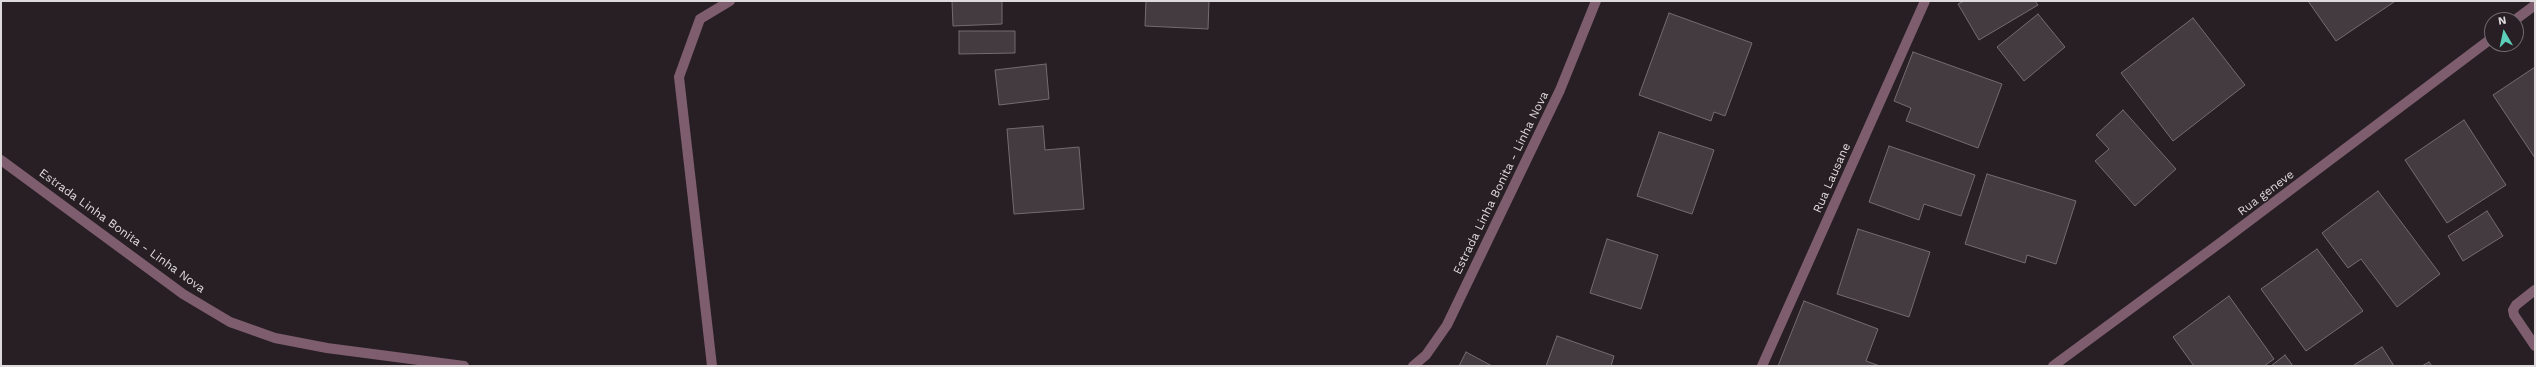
<!DOCTYPE html>
<html>
<head>
<meta charset="utf-8">
<style>
  body { margin:0 }
  #map { position:relative; width:2536px; height:367px; overflow:hidden; background:#271f23; font-family:"Work Sans",sans-serif }
  canvas { display:block }
  .frame { position:absolute; inset:0; border:2px solid #ded9db; pointer-events:none }
  .north { position:absolute; left:2484px; top:12px; width:40px; height:40px; box-sizing:border-box; background:#271f23; border:1px solid #70696d; border-radius:50%; rotate:351deg; font-size:11px; font-weight:700; line-height:16px; text-align:center; color:#ded9db }
  .north::after { content:''; display:block; margin:auto; width:14px; height:18px; background:#5dceb9; clip-path:polygon(50% 0,100% 100%,50% 72%,0 100%) }
</style>
</head>
<body>
<div id="map">
<canvas width="2536" height="367"></canvas>
<div class="frame"></div>
<div class="north">N</div>
</div>
<script>
const g = document.querySelector('canvas').getContext('2d');
g.lineJoin = 'round';
function fill(path, color) { g.fillStyle = color; g.fill(path, 'evenodd'); }
const poly = rows => new Path2D(rows.map(r => 'M' + r).join(''));
function trace(path, color, width, dash) { g.strokeStyle = color; g.lineWidth = width; g.lineCap = dash ? 'butt' : 'round'; g.setLineDash(dash || []); g.stroke(path); }
function drawText(font, color, halo, rows, align = 'center') {
  g.font = font + ' "Work Sans",sans-serif'; g.lineWidth = 3; g.setLineDash([]); g.textBaseline = 'middle'; g.strokeStyle = halo; g.fillStyle = color; for (const [text, x, y, turn = 0] of rows) {
    g.save(); g.translate(x, y); g.rotate((+turn || 0) * Math.PI / 180); g.textAlign = isNaN(turn) ? turn : align; if (halo) g.strokeText(text, 0, 0); g.fillText(text, 0, 0); g.restore();
  }
}
const building = poly([
  [952,1,1002,1,1002,24,953,26,952,1],
  [1146,1,1209,1,1208,29,1145,26,1146,1],
  [1964,1,2035,1,2038,5,1979,40,1958,4,1964,1],
  [2308,1,2394,1,2394,2,2336,41,2308,1],
  [1669,13,1752,43,1725,116,1714,112,1711,121,1639,95,1669,13],
  [2038,14,2065,47,2024,81,1997,47,2038,14],
  [2193,18,2245,85,2173,141,2121,73,2193,18],
  [959,31,1015,31,1015,53,959,54,959,31],
  [1913,52,2002,84,1978,148,1906,121,1911,108,1894,101,1913,52],
  [1046,64,1049,99,999,105,995,70,1046,64],
  [2535,67,2535,158,2493,95,2535,67],
  [2123,110,2176,169,2135,206,2095,161,2109,149,2096,135,2123,110],
  [2464,120,2506,185,2447,223,2405,160,2464,120],
  [1043,126,1045,150,1079,147,1084,209,1014,214,1007,129,1043,126],
  [1659,132,1714,150,1692,214,1637,196,1659,132],
  [1889,146,1975,175,1961,216,1924,204,1919,220,1869,202,1889,146],
  [1987,174,2076,201,2056,264,2027,255,2025,263,1965,244,1987,174],
  [2378,191,2440,274,2397,307,2361,259,2348,268,2322,233,2378,191],
  [2487,211,2503,236,2463,261,2448,236,2487,211],
  [1858,229,1930,252,1909,317,1837,294,1858,229],
  [1607,239,1658,255,1641,309,1590,293,1607,239],
  [2317,249,2363,311,2306,351,2261,289,2317,249],
  [2229,296,2274,359,2264,366,2194,366,2173,337,2229,296],
  [1804,301,1878,329,1866,361,1880,366,1778,366,1804,301],
  [1557,336,1614,356,1611,366,1546,366,1557,336],
  [2382,347,2394,366,2355,366,2354,365,2382,347],
  [1466,352,1492,366,1459,366,1466,352],
  [2285,355,2293,366,2271,366,2285,355],
  [2429,362,2432,366,2422,366,2429,362]
]);
const minor = poly([
  [2515,20,2535,5],
  [1,160,183,294,230,322,275,338,327,348,464,366],
  [2535,290,2516,305,2513,310,2514,315,2535,346],
  [712,366,679,77,700,19,730,1],
  [1413,366,1426,355,1447,325,1560,90,1596,1],
  [1762,366,1925,1],
  [2053,366,2224,240,2492,38]
]);
const streetNames = [
  ["Rua Lausane",1832,178,-66],
  ["Estrada Linha Bonita - Linha Nova",1501,183,-64],
  ["Rua geneve",2266,193,-37],
  ["Estrada Linha Bonita - Linha Nova",122,231,36]
];
fill(building, '#433b3f');
trace(building, '#756b70', 1);
trace(minor, '#7e5d6e', 10);
drawText('12px', '#ded9db', '#271f23', streetNames);
</script>
</body>
</html>
